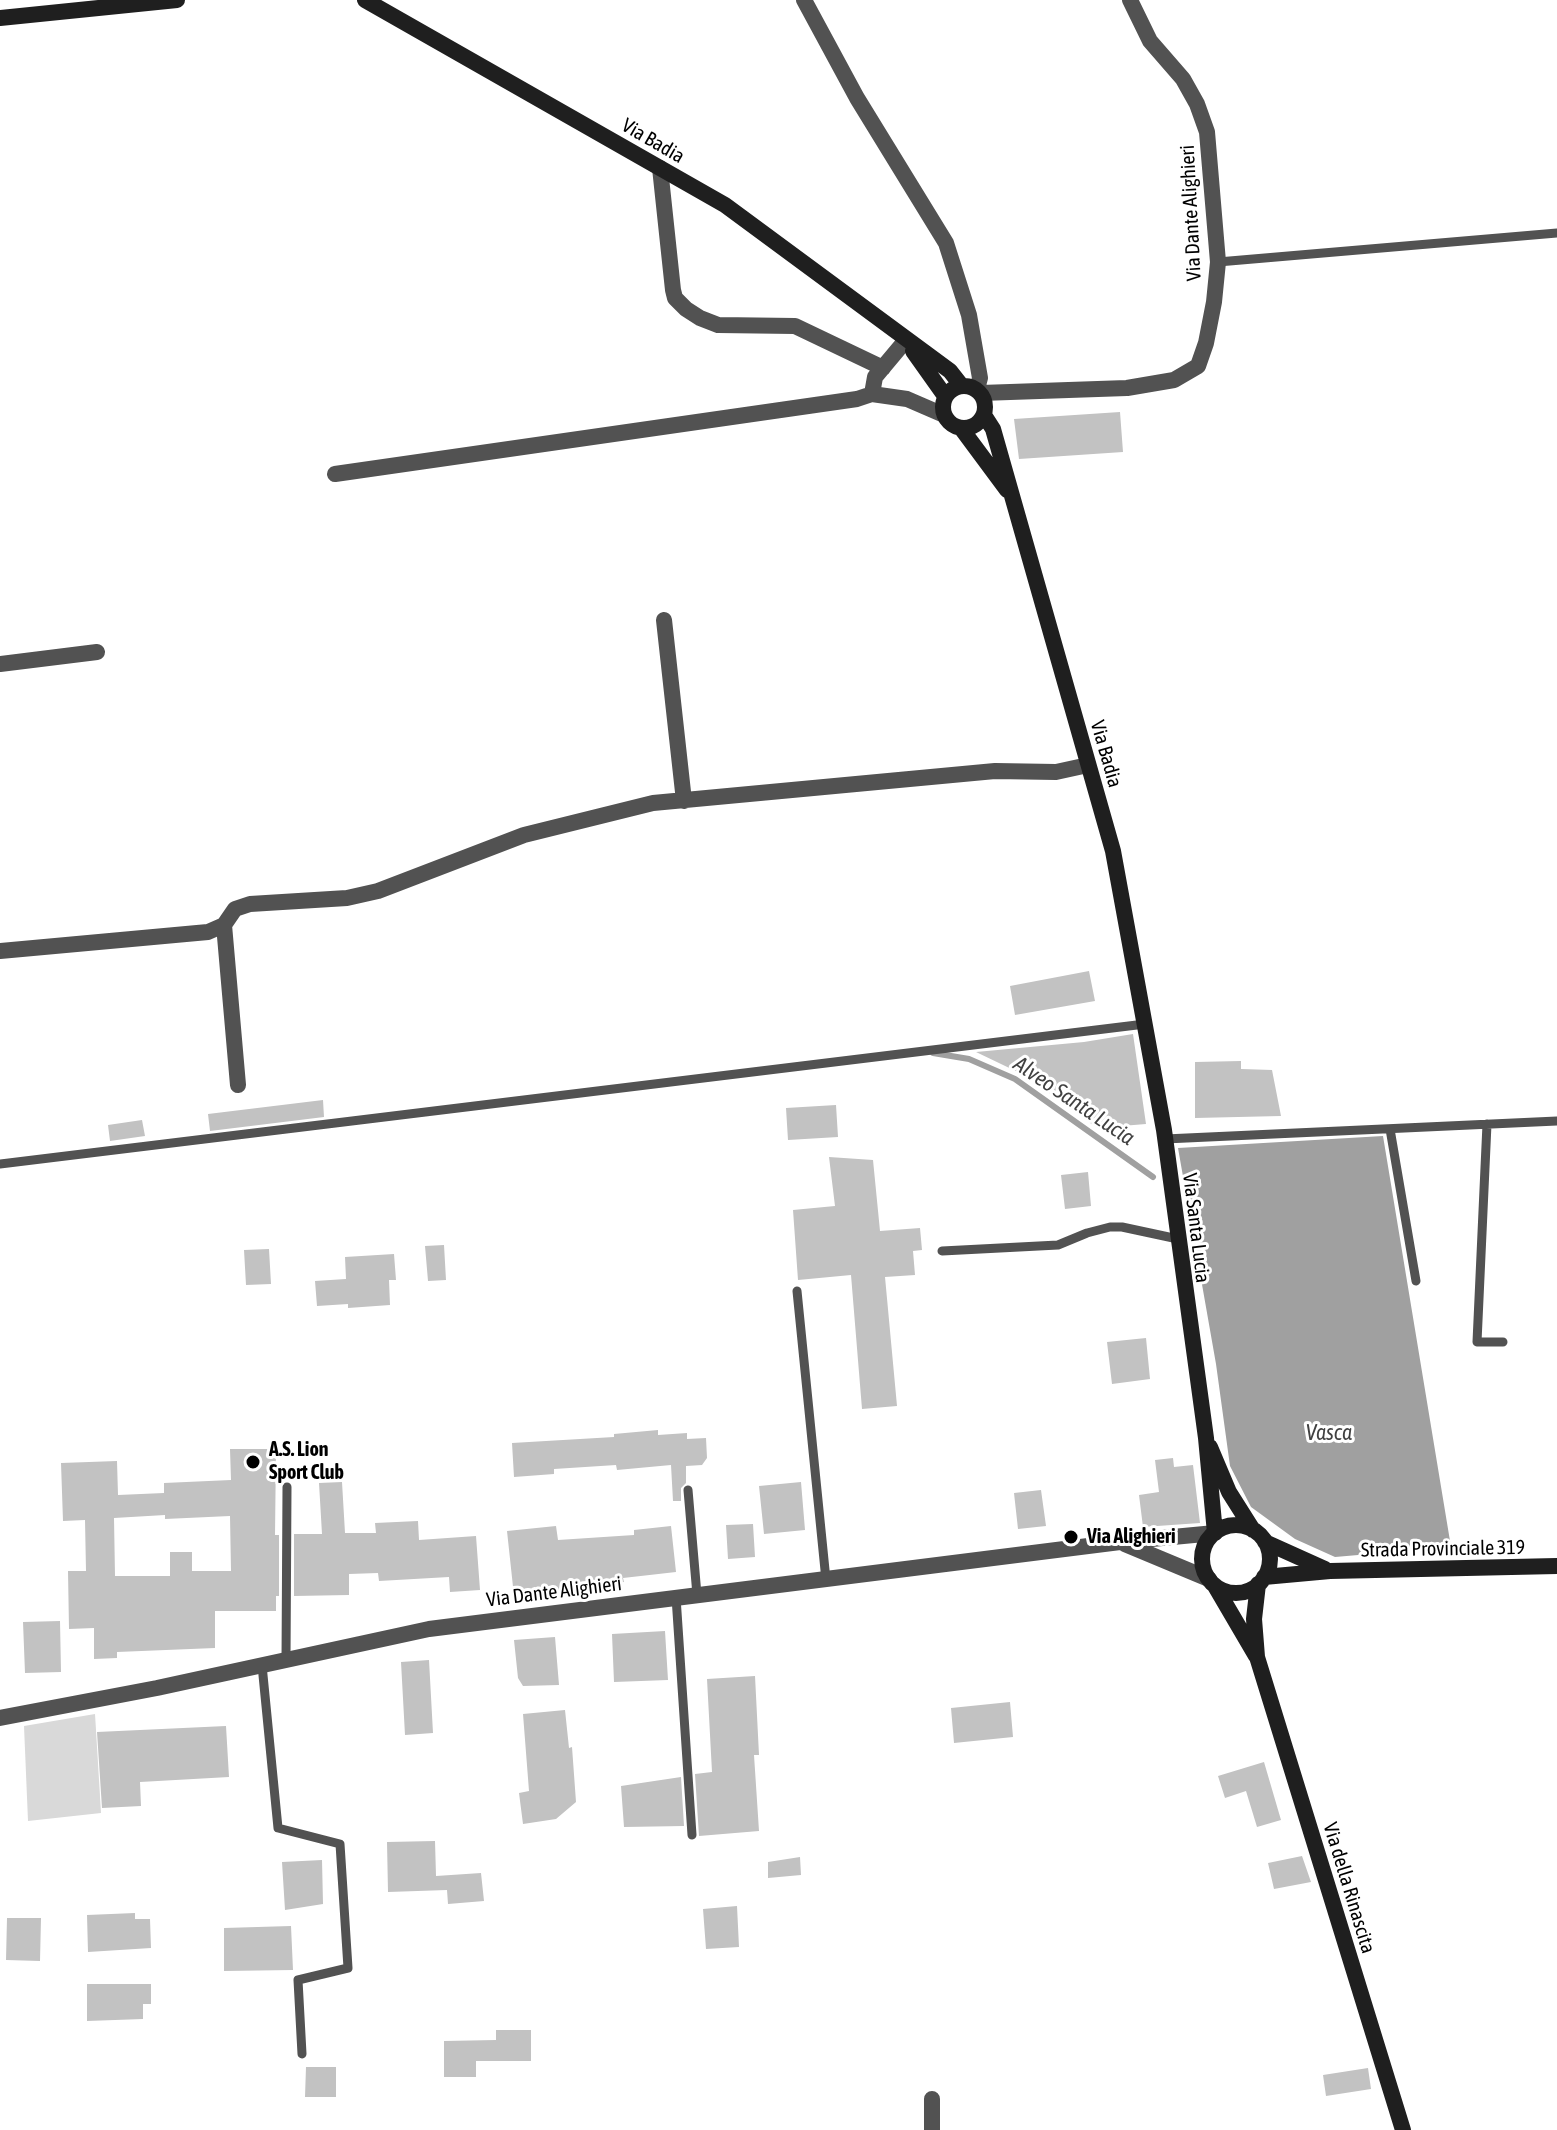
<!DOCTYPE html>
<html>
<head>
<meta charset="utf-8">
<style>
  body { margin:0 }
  canvas { display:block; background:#fff }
</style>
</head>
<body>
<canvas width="1557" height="2130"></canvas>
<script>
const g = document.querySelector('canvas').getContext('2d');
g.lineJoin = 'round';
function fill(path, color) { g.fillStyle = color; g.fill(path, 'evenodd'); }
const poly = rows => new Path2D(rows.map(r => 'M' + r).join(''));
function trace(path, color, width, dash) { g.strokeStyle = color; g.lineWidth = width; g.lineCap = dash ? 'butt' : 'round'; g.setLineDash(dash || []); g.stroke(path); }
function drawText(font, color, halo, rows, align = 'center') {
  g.font = font + ' "Asap Condensed",sans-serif'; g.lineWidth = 6; g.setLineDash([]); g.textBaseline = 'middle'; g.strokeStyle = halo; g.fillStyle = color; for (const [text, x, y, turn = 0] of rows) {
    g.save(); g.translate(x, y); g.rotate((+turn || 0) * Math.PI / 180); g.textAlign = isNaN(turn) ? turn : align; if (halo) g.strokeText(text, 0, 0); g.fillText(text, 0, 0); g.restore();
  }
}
const green = poly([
  [95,1714,101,1813,28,1821,24,1726]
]);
const water = poly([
  [1383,1136,1451,1547,1335,1557,1295,1539,1251,1507,1230,1466,1216,1364,1178,1148]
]);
const stream = poly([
  [933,1053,969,1059,1015,1079,1153,1177]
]);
const building = poly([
  [1120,412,1123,452,1019,459,1014,419],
  [1089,971,1095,1001,1015,1015,1010,986],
  [1133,1034,1146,1124,1097,1128,1026,1076,976,1052,1084,1042],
  [1241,1061,1241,1069,1272,1070,1281,1116,1195,1118,1195,1062],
  [323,1100,324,1117,210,1131,208,1114],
  [836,1105,838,1137,788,1140,786,1108],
  [142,1120,145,1136,110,1141,108,1125],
  [829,1157,873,1160,880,1231,920,1228,922,1250,913,1251,915,1275,885,1277,897,1406,862,1409,851,1275,798,1280,793,1210,835,1206],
  [1088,1172,1091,1206,1065,1209,1061,1175],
  [444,1245,446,1280,428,1281,425,1246],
  [269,1249,271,1284,246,1285,244,1250],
  [394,1254,396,1280,389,1280,390,1305,348,1308,348,1304,317,1306,315,1281,346,1279,345,1257],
  [1146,1338,1150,1379,1112,1384,1107,1342],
  [658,1430,658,1435,687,1433,687,1439,706,1438,707,1458,702,1465,686,1466,686,1483,681,1488,681,1501,673,1501,671,1465,617,1470,616,1465,554,1469,554,1474,514,1477,512,1443,614,1437,614,1434],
  [230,1449,276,1449,275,1535,279,1535,279,1596,276,1596,276,1611,215,1611,215,1648,117,1652,117,1658,94,1659,94,1628,69,1629,68,1571,86,1571,85,1520,63,1521,61,1463,117,1461,118,1495,164,1493,164,1483,231,1480],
  [165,1515,165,1519,230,1516,231,1571,192,1571,192,1552,170,1552,170,1576,115,1576,114,1518],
  [1173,1458,1174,1467,1193,1465,1200,1523,1143,1527,1139,1495,1159,1492,1155,1460],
  [342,1482,345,1533,376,1533,375,1523,418,1521,419,1540,476,1536,480,1590,450,1592,449,1577,379,1581,378,1573,349,1574,349,1595,294,1596,294,1534,322,1534,319,1483],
  [801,1482,805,1530,764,1534,759,1486],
  [1041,1490,1046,1526,1018,1529,1014,1493],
  [753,1524,755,1557,728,1559,726,1525],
  [556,1526,558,1540,634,1535,634,1530,671,1526,676,1572,623,1578,624,1582,562,1586,563,1591,514,1596,507,1531],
  [60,1621,61,1672,25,1673,23,1622],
  [665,1631,668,1680,614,1682,612,1634],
  [555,1637,559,1685,523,1686,518,1678,514,1640],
  [429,1660,433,1733,405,1735,401,1662],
  [755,1676,759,1755,754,1755,759,1831,699,1836,695,1774,712,1772,707,1679],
  [1010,1702,1013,1737,954,1743,951,1708],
  [565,1710,569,1748,572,1747,576,1802,556,1819,523,1824,519,1793,529,1791,523,1714],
  [226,1726,229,1777,140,1782,141,1806,102,1808,97,1732],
  [1264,1762,1281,1820,1257,1827,1246,1791,1225,1798,1218,1776],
  [681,1777,684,1826,624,1827,621,1786],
  [435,1841,436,1876,481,1873,484,1901,448,1904,447,1890,388,1892,387,1842],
  [1302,1856,1311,1882,1274,1889,1268,1863],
  [800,1857,801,1875,768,1878,768,1862],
  [322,1860,323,1904,285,1910,282,1862],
  [737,1906,739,1947,706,1949,703,1909],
  [135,1913,135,1919,150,1919,151,1948,88,1952,87,1915],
  [7,1918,41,1918,40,1961,6,1960],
  [291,1926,293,1970,224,1971,224,1928],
  [87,1984,151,1984,151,2004,143,2004,143,2019,87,2021],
  [496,2030,531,2030,531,2061,476,2061,476,2077,444,2077,444,2041,496,2040],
  [306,2067,336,2067,336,2097,305,2097],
  [1368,2068,1371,2089,1326,2096,1323,2075]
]);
const lane = poly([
  [1218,262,1557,233],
  [1487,1124,1477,1342,1503,1342],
  [1390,1129,1416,1281],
  [1165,1139,1557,1121],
  [0,1164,1145,1024],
  [942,1251,1058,1245,1087,1233,1110,1227,1122,1227,1178,1239],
  [797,1291,826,1580],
  [688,1490,697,1595],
  [676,1597,692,1835],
  [286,1660,287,1487],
  [262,1665,278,1828,340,1844,348,1968,298,1980,302,2054]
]);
const street = poly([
  [804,0,857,98,946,243,969,315,980,378,977,389],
  [660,168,673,290,675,298,686,309,700,318,718,325,795,326,883,368],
  [981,393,1127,388,1174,380,1198,366,1206,343,1214,302,1218,262,1207,132,1197,104,1183,79,1150,41,1130,0],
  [872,394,875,377,906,340],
  [335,474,857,399,872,394,907,399,944,415],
  [664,620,684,801],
  [0,664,97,652],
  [224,925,238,1085],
  [0,951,208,932,224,925,235,909,250,904,347,898,378,891,524,835,653,803,995,771,1056,772,1088,765],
  [1125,1544,1209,1579],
  [0,1718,157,1688,429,1629,1120,1542,1215,1533],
  [932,2130,932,2099]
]);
const secondary = poly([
  [365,0,725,205,950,371,961,385],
  [0,18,177,0],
  [913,351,945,396],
  '943 407a21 21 0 1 1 42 0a21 21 0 1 1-42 0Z',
  [984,415,993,429,1113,851,1164,1130,1206,1438,1215,1533],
  [961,428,1007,490],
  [1210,1447,1229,1492,1253,1530],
  '1202 1559a34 34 0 1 1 68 0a34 34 0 1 1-68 0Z',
  [1265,1542,1325,1569],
  [1264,1577,1330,1571,1557,1566],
  [1258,1584,1254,1619,1257,1657,1403,2130],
  [1215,1586,1256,1656]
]);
const markers = [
  [253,1462,8,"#000"],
  [1071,1537,8,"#000"]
];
const streetNames = [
  ["Via Badia",653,141,30],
  ["Via Dante Alighieri",1191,213,-93],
  ["Via Badia",1106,754,74],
  ["Via Santa Lucia",1196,1228,83],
  ["Strada Provinciale 319",1443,1549,-1],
  ["Via Dante Alighieri",554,1592,-7],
  ["Via della Rinascita",1349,1888,73]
];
const poiNames = [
  ["A.S. Lion",269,1450],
  ["Sport Club",269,1473],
  ["Via Alighieri",1087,1537]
];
const waterNames = [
  ["Alveo Santa Lucia",1074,1101,34],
  ["Vasca",1329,1433]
];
fill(green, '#d9d9d9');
fill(water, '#a0a0a0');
trace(stream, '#a0a0a0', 6);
fill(building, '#c2c2c2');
trace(lane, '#525252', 9);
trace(street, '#525252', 16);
trace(secondary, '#1f1f1f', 16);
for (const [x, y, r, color] of markers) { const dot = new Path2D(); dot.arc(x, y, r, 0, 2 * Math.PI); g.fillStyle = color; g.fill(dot); trace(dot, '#fff', 3); }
drawText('20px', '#000', '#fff', streetNames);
drawText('bold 20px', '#000', '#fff', poiNames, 'left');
drawText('italic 22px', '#414141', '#fff', waterNames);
</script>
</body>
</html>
